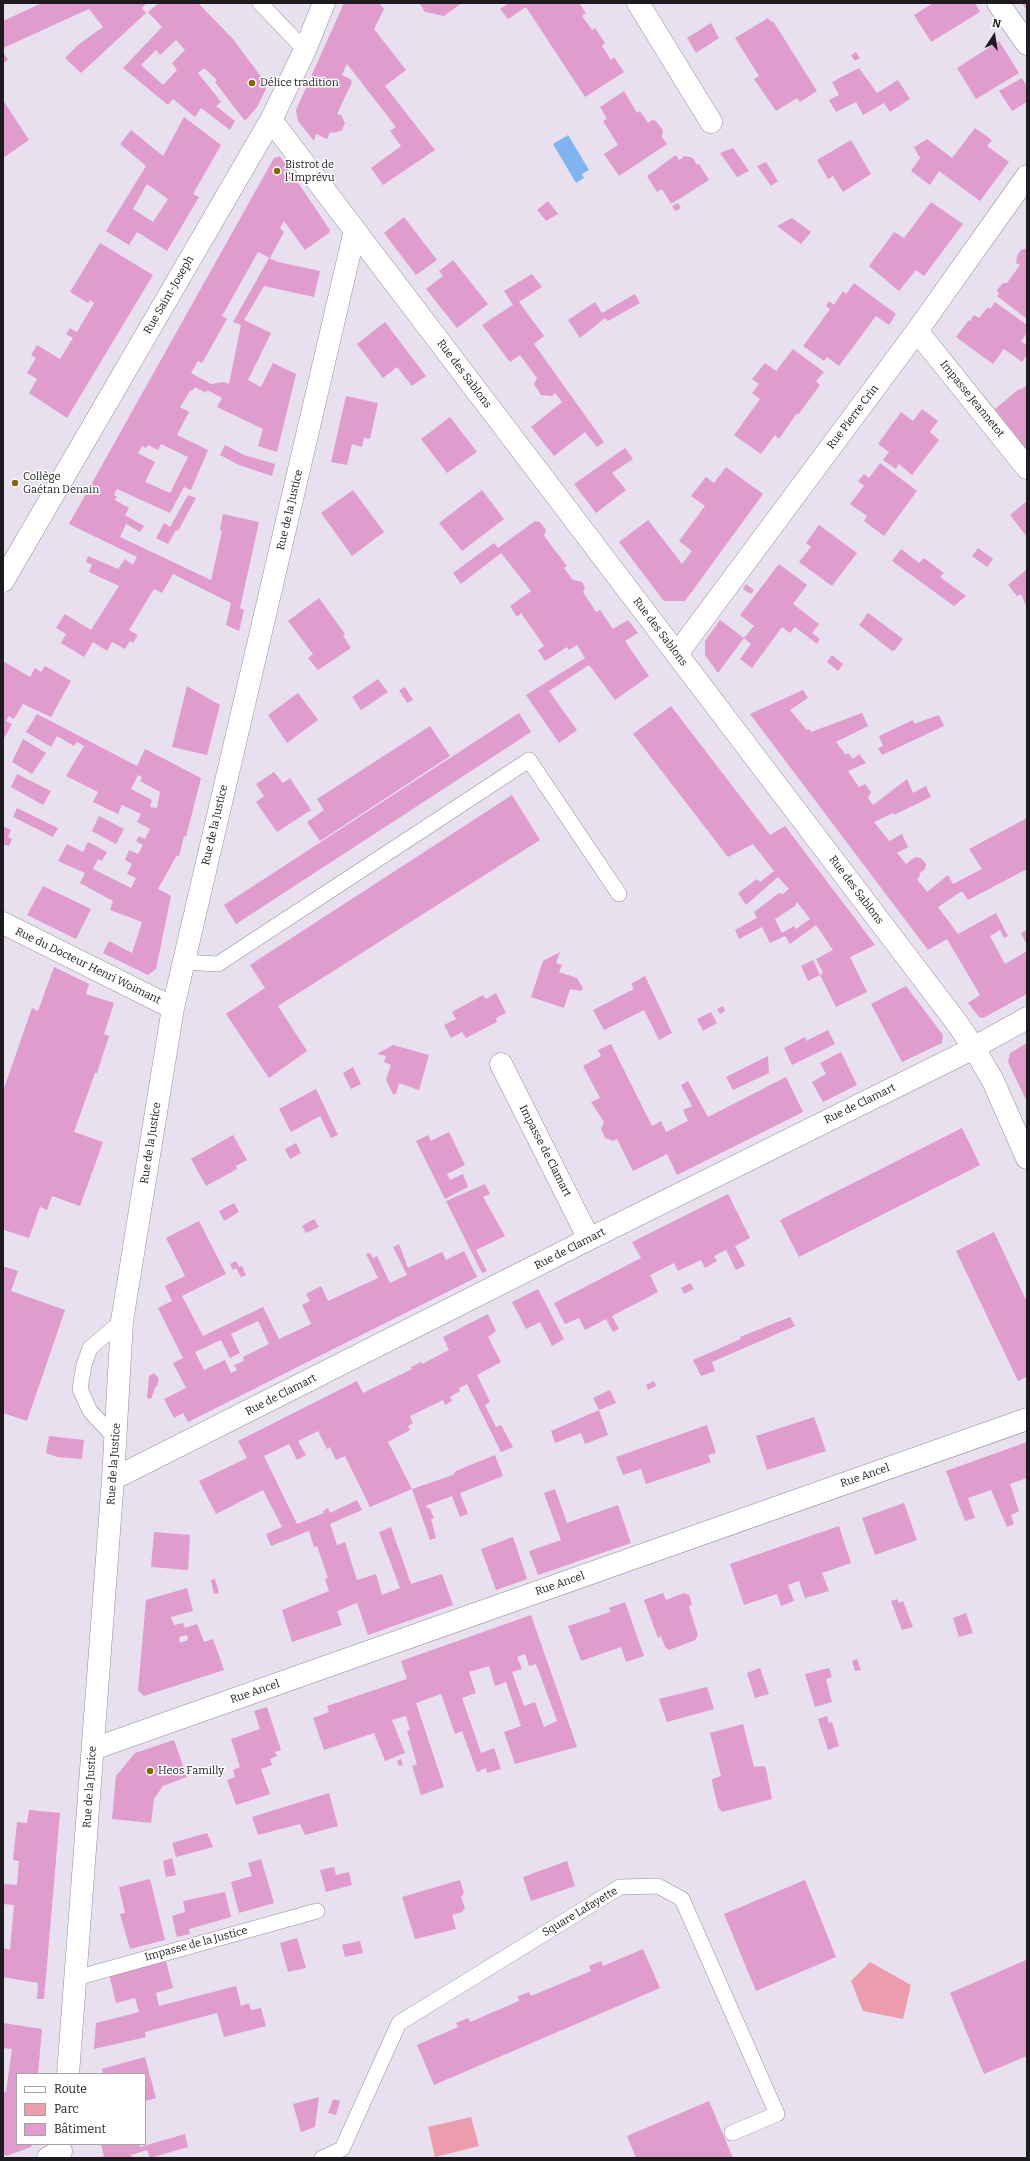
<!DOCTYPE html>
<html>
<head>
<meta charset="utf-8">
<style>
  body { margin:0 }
  #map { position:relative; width:1030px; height:2161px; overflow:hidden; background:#e8dfef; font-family:Bitter,serif }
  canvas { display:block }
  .frame { position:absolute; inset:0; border:4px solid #1d1a20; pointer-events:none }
  .legend { position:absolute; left:16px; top:2073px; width:130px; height:72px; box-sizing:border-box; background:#fff; border:1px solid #a5a3a6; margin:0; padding:5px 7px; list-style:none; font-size:12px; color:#1d1a20 }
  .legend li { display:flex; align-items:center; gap:8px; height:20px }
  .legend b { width:20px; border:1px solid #a5a3a6 }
  .north { position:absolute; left:974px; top:16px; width:40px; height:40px; -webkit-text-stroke:3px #fff; paint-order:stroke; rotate:12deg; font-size:11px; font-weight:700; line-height:16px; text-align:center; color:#1d1a20 }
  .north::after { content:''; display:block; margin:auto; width:14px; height:18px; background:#1d1a20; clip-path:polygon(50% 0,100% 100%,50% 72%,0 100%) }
</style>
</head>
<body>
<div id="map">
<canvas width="1030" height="2161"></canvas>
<div class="frame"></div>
<ul class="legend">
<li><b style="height:5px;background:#fff"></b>Route</li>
<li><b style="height:11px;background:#ed9cad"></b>Parc</li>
<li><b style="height:11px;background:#e19cce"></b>Bâtiment</li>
</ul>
<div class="north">N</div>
</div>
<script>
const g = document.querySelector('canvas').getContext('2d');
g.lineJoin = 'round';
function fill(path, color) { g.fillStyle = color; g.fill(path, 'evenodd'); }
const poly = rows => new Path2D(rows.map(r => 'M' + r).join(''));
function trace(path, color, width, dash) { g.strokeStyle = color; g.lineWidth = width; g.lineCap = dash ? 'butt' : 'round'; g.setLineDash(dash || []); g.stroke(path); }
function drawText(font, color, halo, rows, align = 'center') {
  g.font = font + ' Bitter,serif'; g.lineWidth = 3; g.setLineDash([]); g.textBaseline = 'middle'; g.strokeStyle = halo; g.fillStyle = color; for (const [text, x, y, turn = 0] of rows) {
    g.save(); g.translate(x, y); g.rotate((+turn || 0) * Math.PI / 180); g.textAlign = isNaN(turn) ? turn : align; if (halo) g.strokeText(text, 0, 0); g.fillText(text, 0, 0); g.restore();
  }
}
const green = poly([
  [870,1962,911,1985,903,2019,863,2011,851,1981],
  [471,2117,479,2146,435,2157,428,2127]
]);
const water = poly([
  [568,135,589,170,582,174,584,178,576,183,553,144]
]);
const building = poly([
  [42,3,147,3,142,8,146,13,81,73,65,58,78,45,103,27,89,9,3,48,3,21],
  [159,3,198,3,233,39,265,82,266,89,257,107,245,121,215,82,217,80,204,68,198,73,221,102,216,106,235,121,230,130,201,108,195,117,173,99,168,105,123,68,162,27,148,12],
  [176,40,185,50,172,63,177,70,163,85,141,65,156,50,160,55],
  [344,3,379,3,384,9,374,29,406,70,385,86,435,150,383,185,371,168,401,146,390,131,396,127,347,64,342,75,350,79,352,82,337,114,341,115,345,123,342,130,334,133,330,132,327,139,316,134,314,141,298,121,296,110],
  [419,3,462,3,444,16,425,12],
  [509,3,579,3,586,13,582,16,592,30,595,28,605,43,602,46,611,60,614,57,624,72,585,97,526,7,508,19,500,9],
  [933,3,975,3,980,12,931,42,914,15],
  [1022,3,1027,3,1027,11,1025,8],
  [768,18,771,22,773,21,817,91,800,102,797,98,776,111,754,79,759,76,735,38],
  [711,23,719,38,696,53,687,38],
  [999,41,1019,73,976,99,957,68],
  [3,52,8,60,3,63],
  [856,52,860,58,855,61,851,55],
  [859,68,877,93,898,80,910,99,890,112,884,103,863,115,856,102,836,112,829,100,839,95,832,82],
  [1022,78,1027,87,1027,102,1012,111,999,91],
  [624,91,637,113,640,111,648,123,652,120,656,121,663,130,662,137,667,144,619,176,604,154,618,145,603,121,607,119,600,107],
  [3,100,29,140,3,158],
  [184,117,221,145,193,194,199,197,167,251,137,232,129,245,106,231,146,166,120,144,131,130,163,156],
  [147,184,168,199,153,222,133,209],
  [975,128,992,140,987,146,1009,162,980,201,939,171,930,185,911,171,920,158,914,147,927,139,952,158],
  [851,140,871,174,843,192,833,176,828,179,817,160],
  [733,148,749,171,737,177,720,153],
  [676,155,679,160,685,156,693,158,697,165,699,164,709,180,671,204,662,189,657,192,647,176],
  [280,156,330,230,329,233,305,250,284,221,280,228,284,232,270,258,258,252,222,316,227,319,202,363,198,361,191,373,211,384,224,382,229,384,241,325,233,322,269,258,278,262,320,271,314,297,264,286,244,320,271,333,248,380,261,387,273,363,296,374,277,452,258,446,263,429,217,407,222,398,207,390,206,393,195,387,193,390,190,391,180,407,189,412,177,435,208,450,191,490,184,487,170,513,117,489,114,495,117,497,115,500,129,508,125,515,144,526,140,532,126,524,120,537,211,580,222,531,220,530,223,514,259,522,240,608,244,610,239,631,226,625,231,603,173,574,162,593,154,589,129,630,138,635,133,643,130,641,125,649,112,642,107,651,93,642,84,657,61,643,66,634,56,628,65,614,91,630,119,586,89,572,92,565,86,562,88,556,118,569,125,559,133,565,137,557,69,524,274,158],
  [161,444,188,457,170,493,145,482,155,462,138,453,142,446,146,448,148,445,158,450],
  [766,162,778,181,771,186,757,166],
  [548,201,558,214,546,221,537,210],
  [931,202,963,224,924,276,916,270,899,291,869,266,894,232,904,238],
  [678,203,681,208,675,211,672,206],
  [404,217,437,260,416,275,384,233],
  [792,218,811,232,801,244,777,226],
  [100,243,153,275,67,418,29,393,37,379,27,373,36,358,31,355,37,345,60,359,73,338,66,334,70,328,77,332,94,303,90,300,88,303,70,292],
  [1027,248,1027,319,997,296,999,294,997,290,1003,283,1007,283,1020,265,1016,263,1017,256,1021,250],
  [453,260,488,304,457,328,426,289,443,276,439,271],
  [532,274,542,287,519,302,544,336,534,344,604,442,597,447,585,432,554,456,531,427,562,402,555,393,552,396,541,395,534,384,537,378,520,355,510,362,482,325,513,305,504,291],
  [854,283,896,314,889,325,876,316,839,366,827,357,824,361,803,346,830,309,826,306,829,301,834,305,843,291,846,294],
  [635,294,640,303,608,321,605,318,580,338,568,320,595,302,602,313],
  [995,302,1027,325,1027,333,1021,341,1027,345,1027,355,1022,362,1004,349,993,364,956,337,969,320,970,321,974,315,979,318,988,307,990,309],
  [385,322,426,376,412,386,397,367,383,378,357,344],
  [793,349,824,372,816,381,820,385,798,415,797,413,779,439,775,435,761,454,734,435,760,399,752,393,759,384,752,379,765,363,776,371],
  [1027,385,1027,450,995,409,1019,389,1020,390],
  [346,396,378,403,370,439,364,438,362,447,352,444,347,465,331,462],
  [922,409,938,421,930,432,939,440,912,475,899,464,896,469,883,460,889,452,878,444,901,412,913,421],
  [450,417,477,452,447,473,421,439],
  [225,445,244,455,275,464,272,476,239,465,220,455],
  [625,448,633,459,612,473,626,490,596,513,574,484],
  [880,463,917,491,884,536,864,521,867,516,850,504,864,486,858,481,864,474,869,478],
  [726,467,763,494,685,601,664,601,619,542,648,520,682,564,692,551,679,541,705,506,691,496,706,477,714,483],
  [353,490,384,532,352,556,321,513],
  [482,490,504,519,462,551,439,523],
  [188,495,196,498,178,531,176,530,168,544,156,538,164,523,170,527],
  [1027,501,1027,537,1010,515],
  [535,521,540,522,546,530,544,536,567,566,564,568,573,580,582,582,585,587,583,592,596,612,600,610,613,629,628,620,638,633,625,641,649,676,615,700,589,665,549,691,577,730,559,743,526,695,585,658,577,645,569,650,567,647,545,661,538,650,544,646,521,613,517,617,510,606,531,591,501,553,461,584,453,573,494,543,498,548],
  [819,525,857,553,832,586,799,562,811,547,806,543],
  [978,548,993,559,987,567,972,556],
  [901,549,919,563,924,558,944,573,940,577,966,596,954,606,892,561],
  [779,564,807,585,793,604,819,624,812,633,820,639,817,644,795,627,790,633,782,627,752,668,740,659,751,644,744,638,754,626,740,615],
  [1027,569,1027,608,1021,594,1017,596,1008,585],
  [746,584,754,590,751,594,743,589],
  [319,598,345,634,343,636,351,648,318,670,308,658,313,654,288,621],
  [868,613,903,639,895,650,892,651,859,625],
  [720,620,744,638,718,673,705,655,705,641],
  [832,655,843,664,838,671,827,662],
  [3,661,30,677,35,668,41,672,45,666,71,681,51,717,23,704,14,719,9,716,6,721,12,724,3,740],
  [378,679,388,692,361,710,352,697],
  [187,686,220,705,207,755,172,747],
  [405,687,413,700,407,703,399,690],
  [803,690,808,698,790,710,807,730,809,729,811,732,862,713,868,726,836,742,846,755,848,753,853,759,859,754,866,763,848,771,859,787,865,784,871,792,868,798,873,805,907,779,913,793,926,786,931,797,894,815,893,813,874,822,889,841,902,834,908,847,897,853,906,864,915,857,921,858,926,864,925,869,919,874,920,876,917,879,927,892,948,875,953,884,982,869,969,849,1027,818,1027,869,968,900,962,891,938,907,958,934,996,913,1008,936,1004,938,1000,930,990,936,1005,964,1027,951,1027,994,983,1018,979,1017,968,1003,980,995,947,939,928,950,750,714],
  [298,693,318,720,287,743,268,715],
  [671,706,770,835,785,826,875,945,850,957,867,992,836,1007,820,975,823,973,816,959,833,950,816,925,790,944,785,936,770,943,762,927,739,939,735,930,757,918,754,912,779,893,783,894,789,889,778,877,746,905,738,893,757,879,760,882,774,871,753,844,728,857,633,734],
  [797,902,810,919,796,929,794,926,782,933,775,919,795,906],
  [519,713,531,732,236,924,224,905],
  [37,714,137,766,145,749,201,778,186,837,184,836,179,857,177,855,158,889,171,896,156,969,148,975,103,953,109,941,132,953,142,922,110,910,113,901,80,883,85,873,58,861,67,844,83,852,88,842,107,852,102,861,98,859,93,869,131,888,136,878,127,874,132,864,125,860,129,850,138,854,143,845,136,841,139,836,145,839,150,829,137,822,141,814,122,805,118,814,93,802,98,792,66,776,84,746,77,742,74,746,57,736,51,747,26,732],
  [138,775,142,777,140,781,160,792,157,808,150,807,152,800,131,789],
  [939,715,944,726,882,755,878,748,883,746,879,736,913,720,914,724],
  [430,726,450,756,320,841,307,822,324,810,317,799],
  [23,739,46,753,32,774,12,762],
  [274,772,283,783,290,778,311,810,277,832,256,802,264,796,256,784],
  [17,774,51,791,43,805,11,787],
  [512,795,540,840,278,1006,307,1051,269,1078,226,1014,265,988,250,965],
  [17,808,58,828,53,837,13,817],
  [99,816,124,829,116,844,92,831],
  [3,826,11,830,8,837,12,839,9,846,3,844],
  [43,886,91,909,76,939,27,915],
  [1027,930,1027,945,1021,933],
  [560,952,556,963,562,965,559,972,577,978,583,988,582,991,570,989,564,1008,531,997,543,961],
  [813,960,820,975,808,981,801,966],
  [54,967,89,984,86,994,114,1003,104,1034,109,1036,97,1073,95,1073,74,1132,103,1142,80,1206,52,1196,47,1210,40,1207,29,1238,4,1230,3,1233,3,1091,32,1008,38,1011],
  [645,976,672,1033,659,1040,644,1010,604,1030,593,1010,634,989,631,984],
  [906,986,943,1035,942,1043,902,1062,871,1004],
  [496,993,506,1013,496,1018,497,1022,466,1038,462,1032,451,1038,444,1025,456,1019,452,1012,483,995,486,999],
  [723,1006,725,1011,720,1014,717,1009],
  [711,1012,717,1023,703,1031,697,1019],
  [828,1030,835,1044,792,1065,784,1048,805,1037,806,1041],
  [1027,1043,1027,1102,1008,1062,1010,1053],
  [611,1044,652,1126,661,1121,666,1132,688,1121,683,1110,692,1106,681,1085,688,1081,708,1117,786,1077,803,1112,677,1175,667,1154,633,1171,617,1139,613,1141,605,1138,601,1129,604,1122,591,1102,600,1098,583,1066,601,1056,598,1050],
  [393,1045,429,1055,419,1090,399,1083,396,1094,393,1094,386,1080,391,1065,384,1062,386,1056,377,1054],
  [841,1052,857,1085,823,1102,812,1082,826,1074,820,1063],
  [768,1056,769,1073,733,1090,726,1077],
  [353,1067,361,1084,351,1089,343,1073],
  [316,1089,338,1135,331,1138,320,1116,291,1132,279,1109],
  [962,1128,980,1165,799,1257,780,1220],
  [449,1132,465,1165,447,1174,450,1180,463,1174,468,1187,445,1199,416,1141,428,1135,431,1141],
  [233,1135,247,1160,236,1166,237,1169,206,1186,191,1159],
  [296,1143,301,1153,290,1159,285,1149],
  [485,1184,490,1194,483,1197,505,1236,476,1250,487,1271,482,1273,446,1201],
  [728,1194,750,1238,735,1246,745,1265,736,1270,726,1250,714,1256,717,1261,705,1268,701,1260,678,1271,674,1263,650,1275,658,1292,612,1316,619,1329,613,1332,606,1319,585,1330,579,1318,565,1324,554,1303,641,1258,632,1242],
  [234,1203,239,1212,224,1221,219,1211],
  [314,1219,319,1227,306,1233,302,1226],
  [199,1221,226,1274,182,1296,203,1336,263,1307,279,1339,311,1324,302,1305,310,1301,306,1294,321,1286,328,1301,378,1278,366,1254,370,1253,373,1258,377,1256,390,1283,407,1275,393,1247,399,1244,408,1268,442,1252,446,1260,464,1251,477,1277,188,1422,183,1413,174,1418,164,1399,186,1388,173,1363,183,1358,158,1308,172,1301,165,1286,185,1276,166,1238],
  [258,1321,269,1344,243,1357,244,1361,234,1365,237,1370,231,1373,225,1360,204,1370,195,1352,221,1340,230,1358,240,1353,231,1334],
  [994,1232,1027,1302,1027,1377,1018,1381,956,1251],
  [236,1261,239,1267,242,1266,246,1275,241,1277,236,1268,233,1270,230,1264],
  [3,1266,18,1271,11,1291,65,1310,27,1421,3,1413],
  [690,1283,694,1289,684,1294,681,1288],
  [538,1289,564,1339,552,1346,540,1322,526,1329,512,1302],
  [488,1314,496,1331,488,1337,501,1362,477,1375,490,1402,485,1405,496,1427,501,1425,513,1447,501,1452,467,1384,459,1388,460,1391,450,1397,452,1401,445,1405,443,1400,410,1416,413,1423,408,1426,410,1430,388,1442,412,1489,370,1507,345,1456,336,1460,330,1447,327,1449,318,1431,298,1441,306,1455,297,1460,289,1444,264,1456,297,1524,324,1513,323,1511,328,1508,330,1513,357,1500,362,1510,330,1524,337,1545,345,1542,357,1580,376,1574,382,1595,400,1588,379,1532,391,1527,411,1584,442,1574,453,1605,368,1635,357,1603,337,1611,342,1625,292,1642,282,1610,329,1591,325,1579,328,1578,317,1546,314,1547,309,1531,271,1546,266,1534,282,1527,263,1490,216,1514,199,1481,247,1458,238,1441,357,1381,363,1393,410,1370,412,1369,411,1367,421,1362,422,1364,449,1350,443,1337],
  [790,1317,795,1326,712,1362,715,1371,701,1376,693,1360,741,1339,740,1337],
  [154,1373,159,1379,157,1386,156,1386,151,1399,147,1398,149,1376],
  [654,1381,656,1386,648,1390,646,1385],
  [610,1390,616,1403,599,1410,593,1398],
  [599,1410,608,1435,585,1444,581,1433,555,1443,551,1431],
  [814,1417,826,1451,767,1470,756,1436],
  [707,1425,716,1453,708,1455,711,1462,646,1484,641,1469,623,1475,616,1457],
  [49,1436,84,1440,82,1459,57,1457,46,1453],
  [1027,1442,1027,1478,1010,1484,1019,1511,1011,1515,1014,1524,1007,1527,991,1490,968,1498,975,1518,965,1521,946,1471],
  [495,1455,503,1476,460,1493,468,1514,460,1517,452,1496,425,1506,430,1509,434,1518,431,1519,436,1538,430,1540,412,1489,453,1475,456,1471],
  [555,1489,567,1523,618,1505,631,1543,538,1575,529,1551,561,1540,544,1493],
  [904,1503,917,1540,875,1555,862,1518],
  [839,1526,851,1563,822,1573,829,1591,805,1598,799,1581,788,1585,794,1601,781,1606,777,1594,744,1605,730,1564],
  [154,1532,190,1535,188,1570,151,1567],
  [513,1537,527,1579,496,1590,481,1549],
  [215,1579,219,1593,214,1594,211,1580],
  [187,1588,193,1611,171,1617,174,1625,183,1623,185,1628,197,1624,204,1642,213,1639,224,1670,144,1696,138,1690,146,1600],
  [187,1635,188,1640,180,1643,179,1637],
  [663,1593,666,1600,684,1593,689,1595,692,1604,689,1607,698,1635,695,1640,669,1650,665,1647,661,1636,658,1638,644,1600],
  [897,1599,899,1603,903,1601,913,1627,902,1630,891,1601],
  [625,1602,644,1656,626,1662,621,1647,581,1661,568,1626,610,1612,609,1608],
  [966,1613,973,1633,959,1637,953,1618],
  [531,1615,577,1747,515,1764,504,1732,521,1726,506,1682,495,1686,489,1666,469,1672,476,1693,462,1698,481,1753,494,1748,501,1769,487,1773,486,1768,477,1772,462,1731,455,1734,441,1694,416,1703,444,1787,421,1795,412,1766,417,1764,407,1731,410,1730,406,1716,392,1720,405,1753,385,1761,374,1733,324,1750,313,1718,329,1712,327,1706,407,1679,401,1661],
  [525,1654,529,1666,536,1664,557,1721,544,1727,535,1702,524,1706,512,1672,522,1669,517,1657],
  [857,1659,861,1670,855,1671,852,1661],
  [760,1668,769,1694,755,1698,747,1673],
  [829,1668,832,1677,826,1679,832,1702,815,1707,805,1674],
  [707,1687,714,1709,667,1722,659,1699],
  [267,1707,281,1750,275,1752,277,1756,270,1759,272,1765,261,1769,270,1794,236,1805,227,1780,235,1777,233,1770,240,1767,231,1739,260,1729,254,1711],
  [827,1716,829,1723,832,1722,839,1746,828,1750,818,1719],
  [743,1724,754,1767,764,1766,766,1769,772,1799,722,1812,718,1807,713,1786,712,1779,721,1776,710,1733],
  [174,1740,187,1777,163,1786,154,1799,151,1823,112,1819,116,1776,135,1753],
  [401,1759,403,1765,399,1766,397,1761],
  [329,1793,338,1826,305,1835,300,1824,258,1835,252,1817],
  [29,1810,60,1813,44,1999,37,1999,38,1983,3,1977,3,1948,10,1950,14,1905,3,1904,3,1884,17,1885,19,1861,13,1860,17,1822,27,1823],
  [207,1833,213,1847,176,1857,172,1843],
  [172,1858,176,1875,166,1877,163,1861],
  [261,1859,274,1903,239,1913,231,1882,252,1876,248,1863],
  [567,1861,575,1886,531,1901,523,1877],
  [334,1867,336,1875,349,1872,352,1885,326,1892,320,1870],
  [150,1879,165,1940,130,1949,120,1914,125,1913,119,1887],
  [460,1880,464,1893,461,1897,465,1908,462,1912,452,1915,456,1929,415,1939,402,1897],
  [805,1880,836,1957,756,1991,724,1914],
  [225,1892,231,1917,189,1929,190,1934,177,1937,172,1916,185,1912,183,1901],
  [297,1938,306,1968,288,1972,280,1943],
  [360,1941,363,1953,345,1957,342,1945],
  [643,1949,660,1988,434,2085,417,2045,458,2027,456,2023,468,2018,470,2022,519,2001,518,1996,529,1992,531,1996,591,1971,589,1966,601,1961,603,1966],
  [165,1958,173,1988,156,1993,159,2006,236,1986,241,2006,249,2003,251,2010,261,2008,266,2026,224,2037,217,2013,145,2032,146,2037,94,2049,96,2023,139,2012,135,1998,116,2003,109,1974],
  [1026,1960,1027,2056,984,2074,950,1993],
  [3,2023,42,2029,38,2074,17,2074,17,2144,32,2144,31,2147,6,2156,3,2153,3,2091,6,2092,12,2049,3,2048],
  [145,2057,156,2098,145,2101,145,2074,103,2074,102,2069],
  [319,2097,315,2127,301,2132,293,2104],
  [333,2099,340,2101,336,2115,328,2113],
  [709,2101,733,2158,636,2158,627,2136],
  [185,2134,188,2147,150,2158,147,2150,131,2155,132,2158,100,2158,104,2156,101,2144,139,2144,140,2147]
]);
const service = poly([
  [260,3,305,50],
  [183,962,218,964,529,760,619,894],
  [115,1438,90,1411,80,1389,84,1365,90,1348,122,1321],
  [76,1978,317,1911],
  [322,2158,342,2149,399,2023,620,1887,658,1886,682,1899,777,2114,732,2133]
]);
const minor = poly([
  [638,3,711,122],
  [998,3,1027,44],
  [271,120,957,1023,974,1048,993,1081,1027,1158],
  [917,331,1027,468],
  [3,581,271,120,305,50,324,3],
  [677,654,917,331,1027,176],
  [3,923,173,1008],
  [501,1064,589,1239],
  [113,1479,589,1239,962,1054,1027,1018],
  [93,1749,1027,1419],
  [68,2074,113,1479,122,1321,173,1008,355,230],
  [48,2158,61,2151]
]);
const markers = [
  [252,83,4,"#856802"],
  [277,171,4,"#856802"],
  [15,483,4,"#856802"],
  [150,1771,4,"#856802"]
];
const poiNames = [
  ["Délice tradition",260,83],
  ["Bistrot de",285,165],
  ["l'Imprévu",285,178],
  ["Collège",23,477],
  ["Gaétan Denain",23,490],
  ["Heos Familly",158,1771]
];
const streetNames = [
  ["Rue Saint-Joseph",169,295,-60],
  ["Rue des Sablons",464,374,53],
  ["Impasse Jeannetot",972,399,51],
  ["Rue Pierre Crin",853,417,-53],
  ["Rue de la Justice",290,510,-77],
  ["Rue des Sablons",660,632,53],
  ["Rue de la Justice",215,825,-77],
  ["Rue des Sablons",856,890,53],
  ["Rue du Docteur Henri Woimant",88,966,26],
  ["Rue de Clamart",860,1104,-26],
  ["Rue de la Justice",151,1143,-81],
  ["Impasse de Clamart",545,1151,63],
  ["Rue de Clamart",570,1249,-27],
  ["Rue de Clamart",281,1395,-27],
  ["Rue de la Justice",114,1464,-86],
  ["Rue Ancel",865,1476,-19],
  ["Rue Ancel",560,1584,-19],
  ["Rue Ancel",255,1692,-19],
  ["Rue de la Justice",90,1787,-86],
  ["Square Lafayette",580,1912,-31],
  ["Impasse de la Justice",196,1944,-15]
];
fill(green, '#ed9cad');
fill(water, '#80b4f0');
fill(building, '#e19cce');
trace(service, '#958d9c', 16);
trace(minor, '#958d9c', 23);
trace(service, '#fff', 15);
trace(minor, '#fff', 22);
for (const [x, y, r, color] of markers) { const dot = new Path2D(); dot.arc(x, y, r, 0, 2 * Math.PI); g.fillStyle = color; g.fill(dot); trace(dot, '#fff', 1.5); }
drawText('11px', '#1d1a20', '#fff', poiNames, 'left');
drawText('11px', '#1d1a20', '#fff', streetNames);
</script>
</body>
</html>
